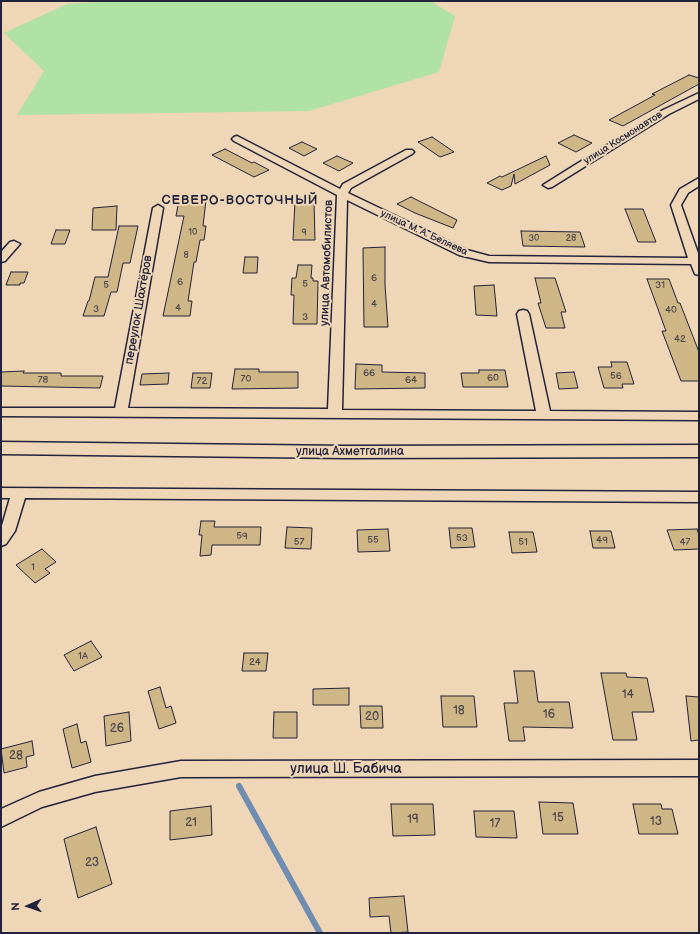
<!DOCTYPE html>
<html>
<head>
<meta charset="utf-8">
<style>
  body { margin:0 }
  #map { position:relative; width:700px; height:934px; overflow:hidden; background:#eed6b6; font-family:"Balsamiq Sans",sans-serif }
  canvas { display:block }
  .frame { position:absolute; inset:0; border:2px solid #22223b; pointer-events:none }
  .north { position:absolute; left:8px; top:886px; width:40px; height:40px; -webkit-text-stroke:3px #eed6b6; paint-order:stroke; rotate:268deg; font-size:11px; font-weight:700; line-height:16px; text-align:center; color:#22223b }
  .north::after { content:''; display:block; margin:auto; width:14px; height:18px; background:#22223b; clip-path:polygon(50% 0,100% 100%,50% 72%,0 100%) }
</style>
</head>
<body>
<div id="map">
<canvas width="700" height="934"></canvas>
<div class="frame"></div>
<div class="north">N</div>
</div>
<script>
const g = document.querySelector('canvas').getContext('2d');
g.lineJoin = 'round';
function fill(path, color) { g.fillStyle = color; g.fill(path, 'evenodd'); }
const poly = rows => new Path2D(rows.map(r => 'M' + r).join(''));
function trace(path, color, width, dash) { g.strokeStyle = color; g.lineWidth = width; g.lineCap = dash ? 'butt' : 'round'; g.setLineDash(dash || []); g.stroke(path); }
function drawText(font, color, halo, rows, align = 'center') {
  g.font = font + ' "Balsamiq Sans",sans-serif'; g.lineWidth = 4; g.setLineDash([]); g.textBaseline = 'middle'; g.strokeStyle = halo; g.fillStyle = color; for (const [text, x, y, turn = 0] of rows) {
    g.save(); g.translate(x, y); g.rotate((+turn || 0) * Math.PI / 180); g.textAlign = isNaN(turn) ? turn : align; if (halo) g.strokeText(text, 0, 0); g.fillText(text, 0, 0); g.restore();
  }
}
const green = poly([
  [114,1,430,1,455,16,439,72,309,111,17,115,44,71,4,33,67,4]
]);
const stream = poly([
  [239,786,320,933]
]);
const building = poly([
  [689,75,699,78,699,84,623,126,609,120,655,95,652,94,689,75],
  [574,135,592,143,576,152,558,143,574,135],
  [432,137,454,152,440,157,418,142,432,137],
  [302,142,317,149,304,156,289,148,302,142],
  [225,149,252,163,254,162,269,170,254,177,212,155,225,149],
  [337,156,353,163,339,171,323,163,337,156],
  [546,156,550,165,515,184,514,174,511,186,502,190,487,183,500,176,502,177,546,156],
  [411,197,457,220,453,228,415,213,397,204,411,197],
  [179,200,206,200,203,226,206,226,204,240,200,240,196,262,194,262,188,301,192,301,190,316,163,316,184,216,176,216,179,200],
  [295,201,314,201,315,240,293,240,295,201],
  [117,206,116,230,92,230,93,208,117,206],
  [625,209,643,209,656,242,638,242,625,209],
  [119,226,138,226,130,263,123,263,117,292,111,292,104,316,83,316,88,301,89,301,95,277,108,277,119,226],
  [56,230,70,230,65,244,51,244,56,230],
  [521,231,580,232,585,247,523,246,521,231],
  [385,247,385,285,388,327,364,327,363,248,385,247],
  [245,257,258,257,257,273,243,273,245,257],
  [298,265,312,265,311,278,313,278,313,281,318,281,317,324,293,324,294,295,291,295,292,278,296,278,298,265],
  [11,272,28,272,24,283,20,283,20,285,6,285,11,272],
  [535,278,555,278,566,312,561,312,565,328,546,328,538,303,541,303,535,278],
  [647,279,669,279,678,303,680,303,699,352,699,381,681,381,662,331,666,331,647,279],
  [494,285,497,316,476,315,474,286,494,285],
  [611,362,627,362,634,384,622,384,623,388,604,388,598,367,612,367,611,362],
  [356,364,382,365,382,372,425,373,425,388,355,389,356,364],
  [235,369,259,369,259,372,298,372,298,388,232,389,235,369],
  [479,370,505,370,508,387,463,387,461,373,479,373,479,370],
  [24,371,23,373,61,373,61,376,103,376,100,388,1,386,1,372,24,371],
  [574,372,578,388,559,389,556,373,574,372],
  [169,373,168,384,140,385,142,374,169,373],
  [193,373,212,373,210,388,191,388,193,373],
  [201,521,215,521,214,527,261,527,260,545,212,545,211,555,200,556,202,535,199,535,201,521],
  [287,527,312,528,311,549,285,548,287,527],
  [449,528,472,528,475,547,451,548,449,528],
  [388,529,390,551,358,552,357,530,388,529],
  [697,529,699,535,699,549,674,550,667,530,697,529],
  [590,531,611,531,615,548,593,548,590,531],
  [509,532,533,532,537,552,512,553,509,532],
  [42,549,56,562,45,569,50,573,35,583,16,565,42,549],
  [91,641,102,657,74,671,64,655,91,641],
  [244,653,268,653,266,671,242,671,244,653],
  [514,671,534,671,538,702,569,702,573,728,523,727,525,741,509,741,504,703,518,703,514,671],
  [601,673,626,673,627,677,647,678,654,712,632,712,637,740,613,740,601,673],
  [160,687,166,708,171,706,176,723,159,729,148,691,160,687],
  [349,688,349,705,313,705,313,689,349,688],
  [441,696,474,696,477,727,443,727,441,696],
  [686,696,699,697,699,740,691,741,686,696],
  [360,706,382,706,383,728,361,728,360,706],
  [129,712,131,741,106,746,104,716,129,712],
  [274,712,297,712,297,738,273,738,274,712],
  [77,724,81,743,86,741,91,762,72,768,63,729,77,724],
  [32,741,34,755,26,757,27,767,4,773,1,749,32,741],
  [539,802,573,803,578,834,543,834,539,802],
  [391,804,433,804,435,835,393,836,391,804],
  [633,804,661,804,662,809,672,809,678,834,639,834,633,804],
  [211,806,212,835,170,840,170,811,211,806],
  [474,811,514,811,517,838,476,837,474,811],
  [96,827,112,884,78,898,64,839,96,827],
  [404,896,408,932,391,933,389,916,370,917,369,898,404,896]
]);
const minor = poly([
  [699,93,699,99,669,114,552,187,548,188,543,185,663,110,699,93],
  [237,136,340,189,343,184,406,150,412,150,414,152,412,154,351,188,348,193,467,250,489,256,688,258,671,205,680,189,699,178,699,186,688,193,681,205,699,256,699,275,695,274,691,264,489,262,459,255,347,200,342,410,536,411,517,314,519,311,523,310,527,311,529,314,550,411,699,412,699,420,1,416,1,408,115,408,153,208,158,205,163,208,128,408,328,409,337,195,234,141,232,139,234,137,237,136],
  [14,241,20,244,5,261,1,262,1,252,10,242,14,241],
  [1,488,699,492,699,502,25,498,15,531,6,544,1,546,1,529,10,498,1,498,1,488],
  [699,760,699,776,181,777,95,792,42,807,1,827,1,809,39,792,95,776,181,761,699,760]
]);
const major = poly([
  [1,442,347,446,699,445,699,457,347,458,1,454,1,442]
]);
const farNumbernames = [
  ["10",193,233],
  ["9",304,233],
  ["30",534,239],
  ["28",571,239],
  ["8",186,256]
];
const farStreetnames = [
  ["улица Космонавтов",623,138,-32],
  ["улица М. А. Беляева",424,233,25]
];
const numberNames = [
  ["6",374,278],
  ["6",180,282],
  ["5",305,284],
  ["5",106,285],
  ["31",660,285],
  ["4",374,304],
  ["4",178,308],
  ["3",96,309],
  ["40",671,310],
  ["3",305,317],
  ["42",680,339],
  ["66",369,373],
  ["56",616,376],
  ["60",493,378],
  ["70",246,379],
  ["78",43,380],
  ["64",411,380],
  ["72",202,381],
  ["59",242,536],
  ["53",462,538],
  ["55",373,540],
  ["49",602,540],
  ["57",299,542],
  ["51",523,542],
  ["47",685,542],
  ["1",33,567],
  ["1А",83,656],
  ["24",255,662]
];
const streetNames = [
  ["улица Автомобилистов",327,263,-88],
  ["переулок Шахтёров",139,310,-80],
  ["улица Ахметгалина",350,452]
];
const nearNumbernames = [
  ["14",628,695],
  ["18",459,711],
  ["16",549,715],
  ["20",372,717],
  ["26",117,729],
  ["28",16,756],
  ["15",558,818],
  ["19",413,820],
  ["13",656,822],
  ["21",191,823],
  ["17",495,824],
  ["23",92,863]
];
const farDistrictnames = [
  ["СЕВЕРО-ВОСТОЧНЫЙ",240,201]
];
const nearStreetnames = [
  ["улица Ш. Бабича",346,769]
];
fill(green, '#afe2a3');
trace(stream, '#6f8cb1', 6);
fill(building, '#cfb686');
trace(building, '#22223b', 1);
trace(minor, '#22223b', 3);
trace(major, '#22223b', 3);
fill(minor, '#eed6b6');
fill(major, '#eed6b6');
drawText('9px', '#4d474e', null, farNumbernames);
drawText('10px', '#22223b', '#eed6b6', farStreetnames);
drawText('10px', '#4d474e', null, numberNames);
drawText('12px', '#22223b', '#eed6b6', streetNames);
drawText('12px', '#4d474e', null, nearNumbernames);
g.letterSpacing = '1px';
drawText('bold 13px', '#22223b', '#eed6b6', farDistrictnames);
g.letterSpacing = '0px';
drawText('14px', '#22223b', '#eed6b6', nearStreetnames);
</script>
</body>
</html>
